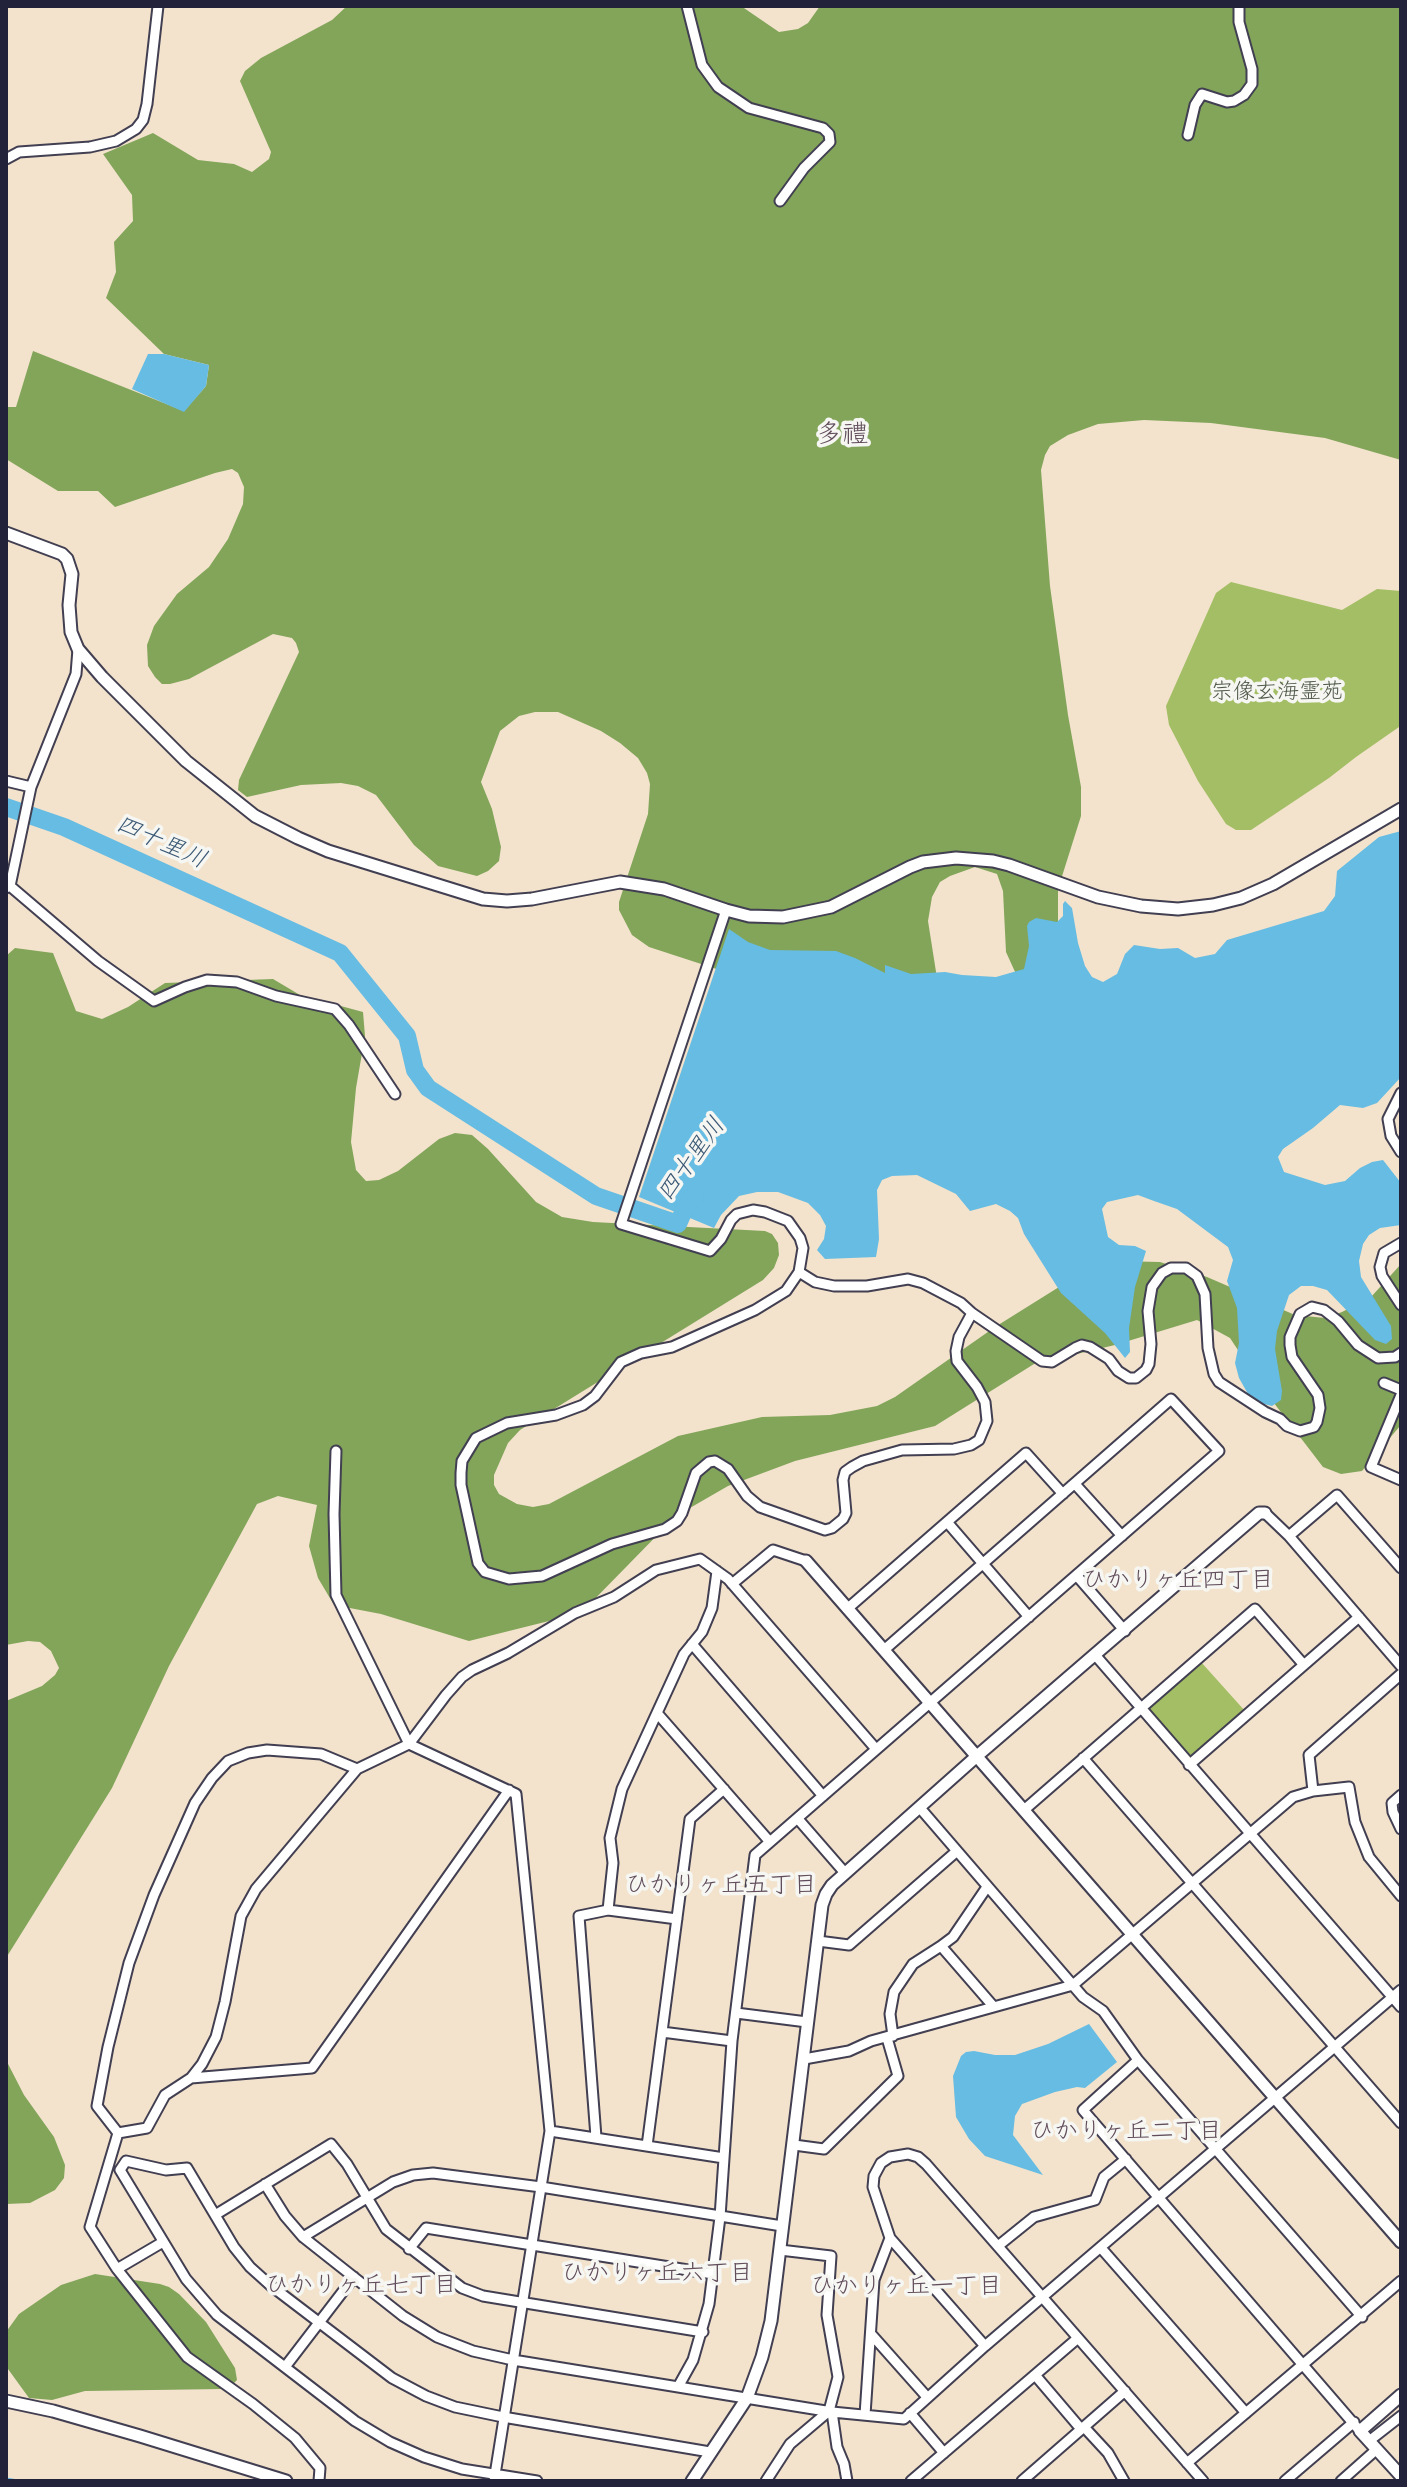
<!DOCTYPE html>
<html>
<head>
<meta charset="utf-8">
<style>
  body { margin:0 }
  #map { position:relative; width:1407px; height:2487px; overflow:hidden; background:#f3e3cd; font-family:"Gochi Hand",sans-serif }
  canvas { display:block }
  .frame { position:absolute; inset:0; border:8px solid #22223b; pointer-events:none }
</style>
</head>
<body>
<div id="map">
<canvas width="1407" height="2487"></canvas>
<div class="frame"></div>
</div>
<script>
const g = document.querySelector('canvas').getContext('2d');
g.lineJoin = 'round';
function fill(path, color) { g.fillStyle = color; g.fill(path, 'evenodd'); }
const poly = rows => new Path2D(rows.map(r => 'M' + r).join(''));
function trace(path, color, width, dash) { g.strokeStyle = color; g.lineWidth = width; g.lineCap = dash ? 'butt' : 'round'; g.setLineDash(dash || []); g.stroke(path); }
function drawText(font, color, halo, rows, align = 'center') {
  g.font = font + ' "Gochi Hand","Klee One",sans-serif'; g.lineWidth = 7; g.setLineDash([]); g.textBaseline = 'middle'; g.strokeStyle = halo; g.fillStyle = color; for (const [text, x, y, turn = 0] of rows) {
    g.save(); g.translate(x, y); g.rotate((+turn || 0) * Math.PI / 180); g.textAlign = isNaN(turn) ? turn : align; if (halo) g.strokeText(text, 0, 0); g.fillText(text, 0, 0); g.restore();
  }
}
const green = poly([
  [1231,582,1342,610,1377,589,1401,591,1401,732,1399,727,1356,757,1329,778,1251,830,1236,830,1226,824,1198,781,1169,725,1166,706,1216,593],
  [1201,1662,1245,1711,1193,1756,1189,1756,1149,1711,1150,1706]
]);
const forest = poly([
  [347,6,741,6,779,32,798,29,808,23,820,6,1401,6,1401,460,1325,438,1211,423,1144,420,1098,424,1068,435,1050,446,1045,455,1041,470,1050,586,1068,715,1081,787,1081,816,1058,889,1058,922,1052,958,1016,974,1006,952,1003,891,997,874,975,867,950,876,940,882,932,897,928,921,945,1029,738,976,649,947,632,935,619,910,619,902,648,814,650,784,647,773,638,758,620,743,601,731,558,712,535,712,519,716,500,731,481,782,492,809,501,847,499,861,488,871,477,876,438,866,414,845,376,795,358,786,341,783,301,785,247,797,238,790,239,780,299,652,296,643,292,638,273,634,189,679,170,684,162,684,155,677,148,666,147,645,154,626,177,594,209,567,228,539,243,504,244,487,238,473,232,469,215,473,115,507,98,491,58,491,6,459,6,407,16,407,33,351,184,411,206,386,209,365,164,354,106,298,116,272,114,242,133,221,132,195,103,154,153,133,198,160,234,164,252,172,269,159,271,152,240,81,245,71,261,58,332,20],
  [15,948,53,953,76,1011,102,1019,128,1007,165,983,273,979,300,995,363,1012,365,1036,356,1088,351,1142,356,1170,366,1181,379,1180,398,1171,439,1139,455,1133,472,1135,488,1149,536,1202,562,1217,593,1222,765,1231,772,1234,778,1243,779,1255,774,1268,763,1280,520,1430,508,1443,494,1475,494,1485,499,1494,517,1504,533,1507,549,1504,678,1436,762,1417,830,1415,877,1406,895,1397,995,1327,1059,1287,1118,1261,1160,1262,1207,1277,1295,1315,1325,1318,1342,1312,1371,1297,1401,1264,1400,1426,1362,1471,1341,1474,1323,1467,1267,1394,1230,1338,1197,1320,1115,1345,1034,1364,935,1426,795,1461,728,1486,676,1516,581,1613,469,1641,381,1614,334,1605,318,1578,309,1546,317,1505,278,1496,257,1504,169,1666,112,1788,6,1958,6,1701,42,1686,55,1675,59,1668,51,1651,40,1642,28,1641,6,1645,6,956],
  [6,2060,24,2095,54,2137,65,2165,64,2178,55,2190,30,2203,6,2204],
  [95,2274,160,2284,169,2287,179,2294,206,2322,235,2368,237,2380,231,2386,222,2389,85,2391,52,2400,29,2398,8,2369,6,2332,19,2314,61,2285]
]);
const water = poly([
  [148,354,164,354,209,365,206,386,184,412,132,389],
  [1401,831,1401,1077,1377,1103,1363,1108,1340,1105,1313,1128,1283,1149,1278,1157,1284,1172,1325,1185,1345,1181,1360,1168,1372,1162,1383,1160,1401,1183,1401,1225,1380,1228,1369,1235,1363,1244,1359,1261,1361,1277,1391,1326,1392,1339,1386,1344,1375,1340,1327,1290,1313,1286,1301,1286,1289,1295,1277,1331,1275,1349,1282,1391,1281,1400,1272,1406,1252,1401,1239,1378,1235,1363,1239,1343,1237,1308,1227,1281,1233,1260,1228,1247,1177,1209,1154,1201,1138,1195,1107,1202,1102,1209,1108,1237,1119,1245,1135,1246,1146,1251,1135,1287,1129,1328,1130,1352,1125,1358,1105,1333,1061,1293,1024,1234,1018,1218,1010,1211,996,1204,970,1211,956,1194,917,1175,892,1176,882,1180,877,1190,879,1239,876,1257,825,1259,817,1250,824,1239,826,1226,820,1215,808,1203,778,1192,757,1192,739,1196,721,1215,714,1228,639,1197,729,929,748,942,770,950,836,951,855,958,885,973,885,965,911,974,945,972,962,975,996,977,1024,969,1029,946,1027,926,1029,922,1036,918,1057,922,1063,916,1063,904,1065,901,1072,908,1078,943,1085,966,1092,977,1103,982,1117,974,1125,954,1134,945,1160,949,1178,948,1195,958,1215,954,1227,940,1324,911,1335,896,1337,871,1379,837],
  [1089,2024,1117,2062,1085,2088,1077,2087,1055,2092,1022,2104,1015,2116,1013,2135,1043,2175,985,2156,969,2139,956,2117,953,2076,961,2056,966,2052,974,2051,995,2055,1015,2055,1048,2044]
]);
const stream = poly([
  [6,2479,18,2481]
]);
const river = poly([
  [6,807,64,827,340,953,407,1036,415,1070,428,1088,596,1196,678,1224,685,1208,695,1195]
]);
const minor = poly([
  [687,6,702,65,718,87,749,108,823,128,829,134,830,142,804,168,780,201],
  [1188,135,1195,105,1202,94,1227,102,1234,101,1244,95,1252,84,1252,69,1239,22,1239,6],
  [6,159,19,152,90,147,116,141,136,129,143,120,147,104,158,6],
  [6,781,31,787],
  [10,886,98,961,154,1001,185,987,207,980,237,982,276,996,335,1009,349,1025,395,1094],
  [6,888,10,886,31,787,76,674,78,649],
  [726,910,621,1224,710,1251,721,1239,731,1220,737,1214,753,1210,765,1212,788,1221,800,1238,803,1248,799,1272,786,1291,755,1310,672,1347,641,1353,621,1362,595,1396,583,1405,556,1415,507,1423,476,1438,462,1461,461,1473,461,1485,478,1563,485,1572,509,1579,542,1576,612,1544,665,1529,677,1521,682,1513,696,1473,709,1462,715,1461,728,1469,747,1496,760,1507,825,1530,832,1528,843,1519,846,1513,843,1480,845,1472,852,1467,863,1461,902,1450,954,1449,971,1445,979,1440,987,1421,985,1402,977,1387,957,1361,956,1351,959,1337,972,1313],
  [1401,1093,1388,1119,1391,1136,1401,1152],
  [1401,1243,1384,1253,1380,1267,1382,1276,1401,1305],
  [799,1272,815,1282,834,1286,867,1286,908,1279,923,1283,961,1303,972,1313,1042,1361,1052,1362,1075,1348,1082,1345,1090,1347,1109,1359,1118,1371,1129,1378,1136,1378,1146,1370,1149,1364,1151,1344,1148,1311,1152,1287,1162,1273,1171,1268,1186,1268,1197,1276,1205,1294,1208,1348,1214,1374,1219,1382,1265,1412,1280,1419,1287,1426,1300,1431,1314,1427,1317,1422,1320,1408,1318,1395,1292,1357,1290,1345,1290,1337,1300,1314,1312,1307,1324,1310,1338,1321,1358,1345,1378,1358,1395,1357,1401,1353],
  [1384,1383,1401,1390],
  [1401,1395,1371,1467,1401,1480],
  [336,1451,334,1514,336,1595,409,1744,516,1794,550,2131,494,2481],
  [1075,1484,1122,1536],
  [1265,1513,1289,1536,1401,1666],
  [947,1522,1029,1617],
  [1289,1536,1337,1495,1401,1568],
  [1077,1576,1125,1631],
  [732,1584,773,1550,806,1561],
  [847,1609,1026,1453,1063,1494],
  [692,1644,823,1796],
  [1096,1656,1401,2007],
  [657,1713,770,1842],
  [1083,1758,1401,2123],
  [1189,1765,1359,1617],
  [1313,1791,1309,1755,1401,1674],
  [1401,1795,1392,1803,1393,1812,1401,1829],
  [920,1808,1083,1997,1103,2011,1138,2060,1362,2317],
  [1024,1810,1255,1609,1304,1665],
  [798,1819,845,1873],
  [987,1887,953,1937,941,1946,993,2006],
  [608,1910,613,1863,610,1838,622,1789,684,1654,702,1632,712,1608,717,1571],
  [818,1941,849,1945,957,1851],
  [736,2013,807,2022],
  [662,2032,732,2041],
  [893,2036,890,2014,894,1992,913,1964,941,1946],
  [804,2059,849,2051,871,2041,1073,1985,1293,1797,1313,1791,1349,1787,1355,1822,1369,1857,1401,1896],
  [1138,2060,1083,2110,1360,2431],
  [191,2078,312,2068,509,1790],
  [550,2131,724,2158],
  [118,2133,147,2128,165,2095,191,2078,202,2064,216,2037,225,2002,241,1916,256,1889,357,1769,409,1744,446,1695,462,1677,472,1670,508,1653,575,1613,614,1597,656,1570,700,1559,728,1579,876,1749],
  [118,2133,97,2106,108,2047,129,1963,154,1895,195,1803,212,1778,228,1761,248,1753,267,1750,321,1754,357,1769],
  [118,2133,90,2227,117,2269,187,2357,253,2404,295,2438,320,2468,319,2481],
  [596,2137,579,1916,608,1910,677,1919],
  [794,2145,824,2149,898,2076,887,2038],
  [647,2146,690,1819,724,1789],
  [265,2184,285,2216,303,2237,403,2316,437,2337,473,2351,513,2360,764,2401,832,2412,904,2419,985,2346,1401,1990],
  [215,2215,331,2144,347,2164,386,2229,462,2288,483,2296,703,2332],
  [303,2237,393,2182,413,2175,433,2173,541,2187,782,2226],
  [890,2238,985,2346],
  [998,2246,1034,2217,1095,2200,1104,2177,1126,2159],
  [1101,2248,1246,2413],
  [409,2249,426,2228,713,2274],
  [117,2269,163,2242],
  [871,2334,927,2397],
  [285,2367,354,2277],
  [1035,2375,1081,2429],
  [678,2387,693,2360,709,2304,720,2217,732,2041,755,1855,1219,1451,1171,1399,884,1650],
  [832,2412,837,2447,844,2464,847,2481],
  [910,2413,944,2453],
  [865,2415,874,2280,890,2238,873,2187,874,2176,881,2163,890,2157,908,2154,918,2157,926,2164,1203,2481],
  [1084,2427,1108,2453,1124,2481],
  [1369,2441,1401,2416],
  [1187,2463,1401,2281],
  [537,2481,462,2469,424,2457,390,2442,355,2421,217,2315,186,2279,120,2170,126,2161,166,2170,187,2168,234,2247,250,2267,270,2285,392,2378,426,2396,455,2407,503,2417,710,2452],
  [766,2481,790,2444,829,2411,838,2377,827,2315,831,2256,780,2250],
  [911,2481,1078,2338],
  [1022,2481,1125,2391],
  [1285,2481,1354,2422],
  [1341,2481,1377,2449]
]);
const tertiary = poly([
  [6,533,62,554,67,559,72,574,69,605,71,632,78,649,102,677,186,761,255,816,298,838,328,851,483,899,507,901,532,899,620,882,664,889,726,910,749,916,783,917,831,907,910,867,923,862,956,858,993,861,1009,865,1098,897,1141,906,1178,909,1213,905,1241,898,1273,884,1401,809],
  [806,1561,1401,2242],
  [1401,2395,1360,2431,1401,2476],
  [6,2401,53,2411,140,2436,286,2481],
  [692,2481,747,2398,762,2357,771,2321,822,1905,826,1894,832,1885,977,1756,1259,1513,1265,1513]
]);
const parkNames = [
  ["宗像玄海霊苑",1277,695]
];
const waterNames = [
  ["四十里川",160,845,24],
  ["四十里川",694,1161,-54]
];
const neighbourhoodNames = [
  ["ひかりヶ丘四丁目",1178,1583],
  ["ひかりヶ丘五丁目",721,1888],
  ["ひかりヶ丘二丁目",1126,2134],
  ["ひかりヶ丘六丁目",657,2276],
  ["ひかりヶ丘七丁目",361,2288],
  ["ひかりヶ丘一丁目",906,2289]
];
const quarterNames = [
  ["多禮",842,438]
];
fill(green, '#a3be64');
fill(forest, '#82a55a');
fill(water, '#66bce2');
trace(stream, '#66bce2', 3);
trace(river, '#66bce2', 18);
trace(minor, '#413f51', 13);
trace(tertiary, '#413f51', 15);
trace(minor, '#fff', 9);
trace(tertiary, '#fff', 11);
drawText('22px', '#4f5949', '#f6f6f2', parkNames);
drawText('italic 24px', '#3a5875', '#f6f6f2', waterNames);
drawText('24px', '#604c5a', '#f6f6f2', neighbourhoodNames);
drawText('26px', '#604c5a', '#f6f6f2', quarterNames);
</script>
</body>
</html>
